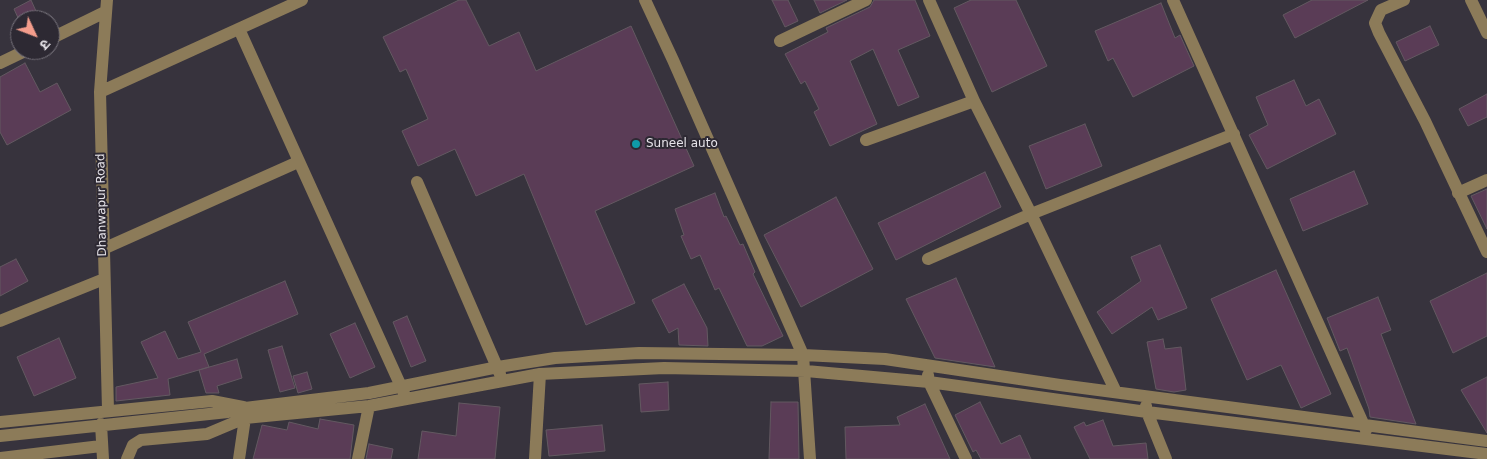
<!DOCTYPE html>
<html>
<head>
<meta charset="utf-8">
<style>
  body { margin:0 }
  #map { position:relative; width:1487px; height:459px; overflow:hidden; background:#37333d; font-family:"DejaVu Sans","Noto Sans Devanagari",sans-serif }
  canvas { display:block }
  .north { position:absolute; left:10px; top:10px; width:50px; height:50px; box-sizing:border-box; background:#2d2933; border:1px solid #77737c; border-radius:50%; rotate:133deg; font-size:14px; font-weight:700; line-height:20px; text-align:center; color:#e6e3e9 }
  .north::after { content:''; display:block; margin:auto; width:18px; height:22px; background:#f49d8c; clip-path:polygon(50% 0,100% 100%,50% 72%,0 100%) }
</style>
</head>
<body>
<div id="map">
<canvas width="1487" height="459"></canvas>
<div class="north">उ</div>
</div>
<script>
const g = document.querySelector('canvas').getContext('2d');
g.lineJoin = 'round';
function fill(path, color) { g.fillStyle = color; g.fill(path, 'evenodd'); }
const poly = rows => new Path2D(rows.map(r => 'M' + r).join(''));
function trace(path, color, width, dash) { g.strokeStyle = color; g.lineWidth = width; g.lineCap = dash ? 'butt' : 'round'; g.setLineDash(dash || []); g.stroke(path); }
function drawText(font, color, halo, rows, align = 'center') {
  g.font = font + ' "DejaVu Sans",sans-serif'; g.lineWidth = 4; g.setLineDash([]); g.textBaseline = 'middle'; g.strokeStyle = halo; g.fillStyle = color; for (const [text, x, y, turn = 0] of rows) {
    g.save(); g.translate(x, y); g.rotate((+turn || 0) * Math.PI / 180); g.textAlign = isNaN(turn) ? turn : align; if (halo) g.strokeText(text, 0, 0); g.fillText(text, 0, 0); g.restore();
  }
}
const building = poly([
  [31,0,40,20,19,20,14,9,31,0],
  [459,0,466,0,489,46,519,32,536,71,631,26,694,166,595,211,635,303,586,325,524,174,476,196,455,149,418,166,402,131,428,119,406,69,400,72,383,37,459,0],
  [772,0,788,0,798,21,785,27,772,0],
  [814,0,847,0,820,13,814,0],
  [874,0,915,0,930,36,898,50,919,97,898,106,873,49,850,61,877,124,830,146,814,112,819,109,805,81,801,84,785,54,828,32,826,28,870,7,874,0],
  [971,0,1016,0,1047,66,992,92,954,8,971,0],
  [1312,0,1368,0,1295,38,1283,15,1312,0],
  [1161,3,1175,38,1180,35,1194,66,1133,97,1113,58,1108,61,1095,31,1161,3],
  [1430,26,1439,45,1405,61,1396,42,1430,26],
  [25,63,40,92,57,83,71,110,7,145,0,132,0,77,25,63],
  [1294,80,1306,106,1319,99,1336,134,1267,169,1249,135,1268,125,1256,97,1294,80],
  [1487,94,1487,117,1468,126,1459,109,1487,94],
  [1085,124,1102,166,1046,189,1029,146,1085,124],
  [1354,171,1368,204,1303,231,1290,199,1354,171],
  [985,172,1001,207,896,260,878,223,985,172],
  [1487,189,1487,229,1471,196,1487,189],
  [715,193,724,217,726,216,740,245,743,244,755,272,753,274,783,336,762,346,747,346,719,288,715,290,700,255,691,259,681,236,684,235,675,209,715,193],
  [836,197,873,269,801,307,764,235,836,197],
  [1160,245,1187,308,1158,320,1152,307,1112,334,1097,312,1141,281,1131,257,1160,245],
  [16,259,28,281,0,296,0,267,16,259],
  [1276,270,1331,394,1301,408,1281,365,1247,380,1211,299,1276,270],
  [1487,273,1487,336,1453,353,1430,301,1487,273],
  [956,278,995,367,935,358,906,299,956,278],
  [285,281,298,314,204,354,209,367,168,379,170,395,116,401,116,387,158,378,141,342,165,331,178,359,201,352,188,322,285,281],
  [684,284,707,328,708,346,679,345,678,328,669,333,652,300,684,284],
  [1378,297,1391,330,1381,334,1416,424,1370,417,1369,409,1347,348,1340,351,1327,318,1378,297],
  [407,316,426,361,411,367,393,322,407,316],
  [355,323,375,367,350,378,330,334,355,323],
  [59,338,76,378,34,396,17,357,59,338],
  [1163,339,1165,349,1181,347,1186,390,1174,392,1156,389,1147,342,1163,339],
  [282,346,295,388,280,392,268,350,282,346],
  [237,359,242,378,217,386,219,393,206,393,199,370,237,359],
  [307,372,312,389,298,393,293,376,307,372],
  [1487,377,1487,433,1461,390,1487,377],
  [668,382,669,410,641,412,639,384,668,382],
  [771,402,798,402,799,459,769,459,771,402],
  [980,402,1001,444,1020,435,1031,459,981,459,976,450,973,452,955,415,980,402],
  [459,403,500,407,495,459,418,459,422,431,456,436,459,403],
  [925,404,950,459,846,459,845,427,900,425,897,417,925,404],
  [320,419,354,425,350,459,253,459,262,425,287,430,289,422,318,429,320,419],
  [1103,420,1113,446,1146,443,1148,459,1090,459,1074,427,1084,422,1086,426,1103,420],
  [602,425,605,451,549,456,546,430,602,425],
  [369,444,393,449,391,459,366,459,369,444]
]);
const minor = poly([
  [107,0,100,92,108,410],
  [645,0,673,60,803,355,810,459],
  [929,0,974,101,1031,214,1116,392],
  [1173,0,1366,430],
  [1404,0,1381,10,1375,23,1379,33,1425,121,1487,252],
  [1471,0,1487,33],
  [239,29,404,393],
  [50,39,105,12],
  [780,41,866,0],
  [0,63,27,50],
  [100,92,302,0],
  [866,140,974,101],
  [417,182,500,374],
  [1458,193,1487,180],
  [103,249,298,162],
  [928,259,1031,214,1234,134],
  [0,321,104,279],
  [928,375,929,382,966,459],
  [1146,406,1147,412,1166,459],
  [0,422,212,401,243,407],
  [101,424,103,459],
  [0,436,228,412,245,408,369,393,498,367,555,358,639,353,803,355,885,359,1060,385,1487,441],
  [0,458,101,446],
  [127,459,133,445,141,440,207,434,245,418,369,406,540,374,664,368,806,371,929,382,1147,412,1487,454],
  [239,459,245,418],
  [358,459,369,406],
  [535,459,540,374]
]);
const markers = [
  [636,144,5,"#0f9aa8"]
];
const poiNames = [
  ["Suneel auto",646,144]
];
const streetNames = [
  ["Dhanwapur Road",102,205,-91]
];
fill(building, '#5a3c56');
trace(building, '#635961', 1);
trace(minor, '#8c7b59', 12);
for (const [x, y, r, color] of markers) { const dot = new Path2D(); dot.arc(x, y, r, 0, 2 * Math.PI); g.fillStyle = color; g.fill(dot); trace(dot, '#2d2933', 2); }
drawText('12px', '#e6e3e9', '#2d2933', poiNames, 'left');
drawText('12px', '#e6e3e9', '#2d2933', streetNames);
</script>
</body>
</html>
